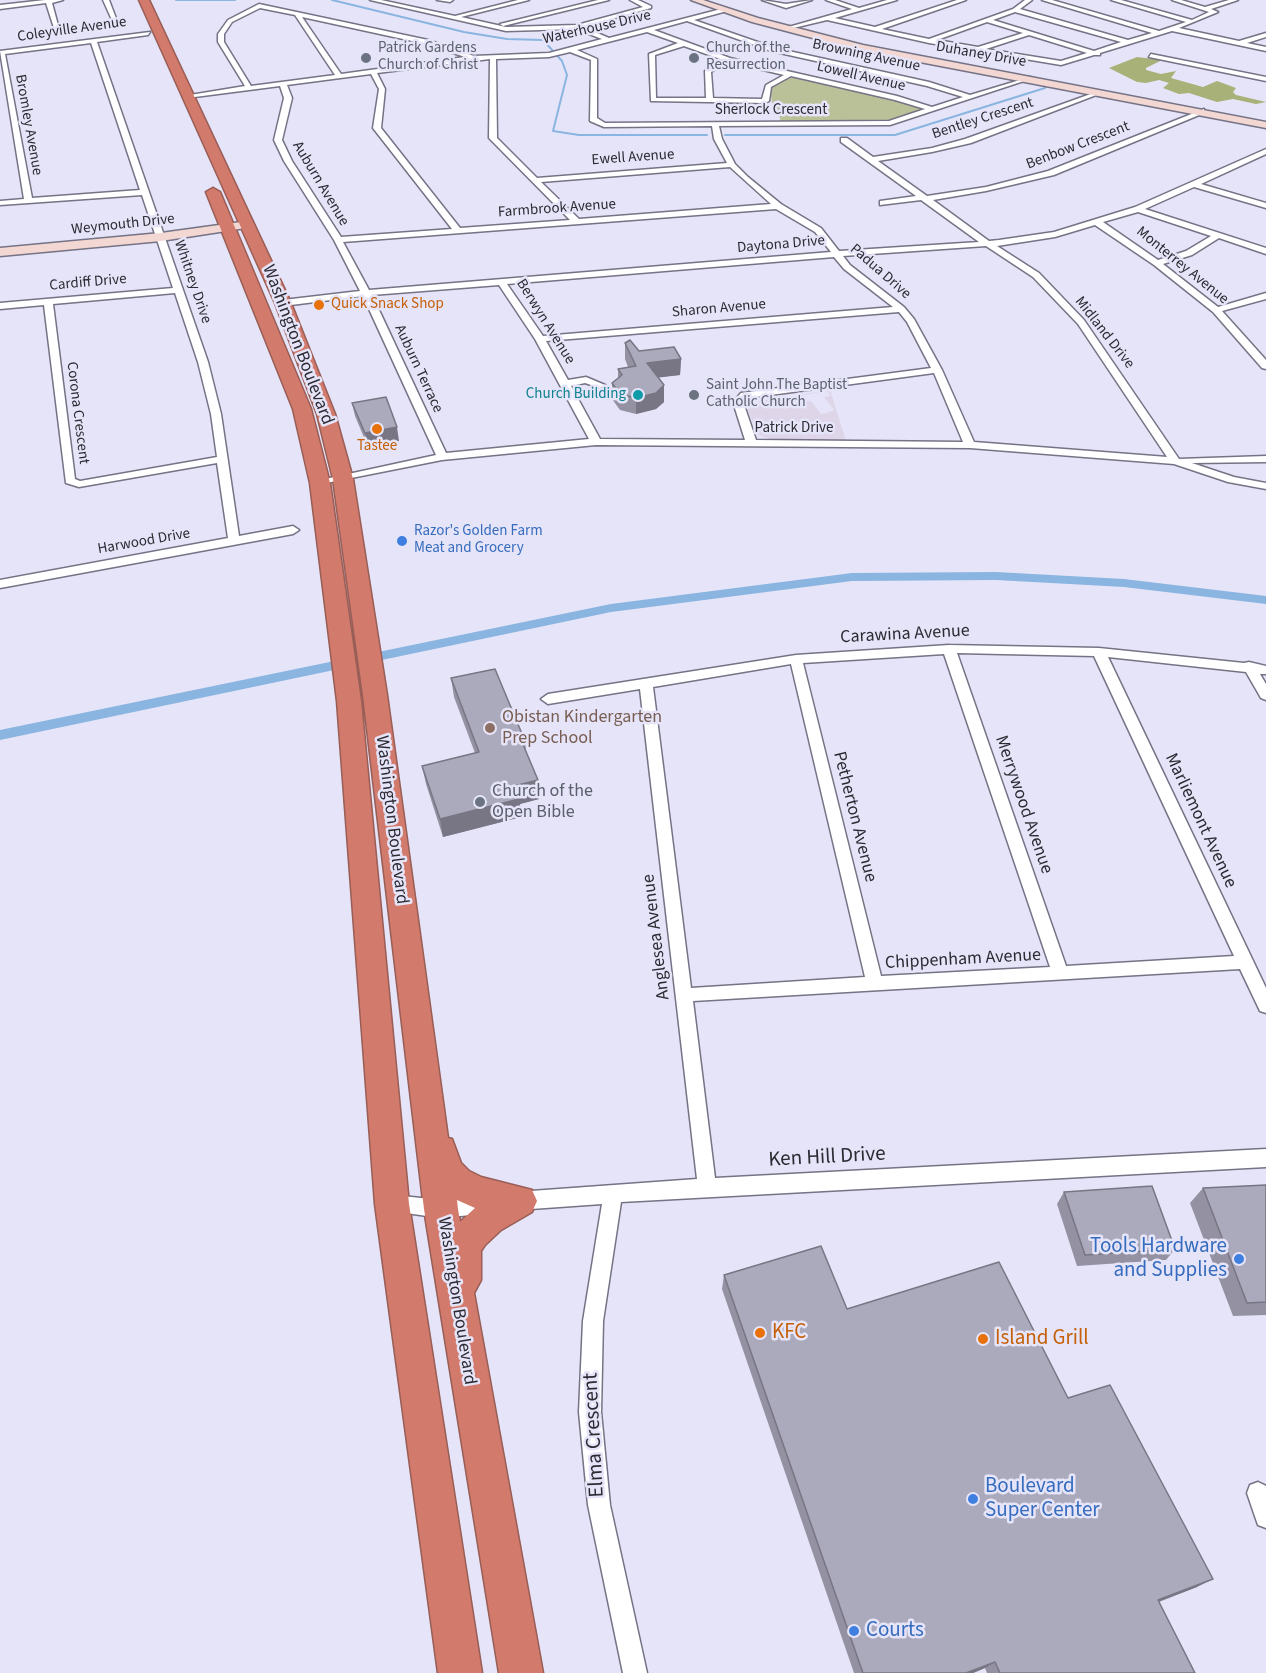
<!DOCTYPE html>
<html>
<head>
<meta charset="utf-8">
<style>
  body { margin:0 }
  canvas { display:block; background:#e6e4f8 }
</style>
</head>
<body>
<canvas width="1266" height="1673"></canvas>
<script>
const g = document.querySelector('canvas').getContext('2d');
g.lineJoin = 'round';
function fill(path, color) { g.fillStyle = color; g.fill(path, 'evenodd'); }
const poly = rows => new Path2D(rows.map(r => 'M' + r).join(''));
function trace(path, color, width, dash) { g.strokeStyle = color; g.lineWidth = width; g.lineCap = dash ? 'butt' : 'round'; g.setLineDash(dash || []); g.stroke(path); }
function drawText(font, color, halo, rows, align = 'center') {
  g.font = font + ' "Source Sans 3",sans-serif'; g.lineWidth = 5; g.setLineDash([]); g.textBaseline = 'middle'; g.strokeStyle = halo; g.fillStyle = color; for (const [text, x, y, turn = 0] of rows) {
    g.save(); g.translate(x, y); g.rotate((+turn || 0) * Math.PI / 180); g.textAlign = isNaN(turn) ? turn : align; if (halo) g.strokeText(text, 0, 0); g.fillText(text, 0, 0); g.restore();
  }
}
const education = poly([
  [830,390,846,441,774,440,758,435,747,408,754,402],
  [827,391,831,396,824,397,834,410,827,413,821,414,811,401,773,407,768,401]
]);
const green = poly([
  [795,77,909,103,922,110,889,121,781,122,776,104,772,103,770,89,785,79]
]);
const forest = poly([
  [1137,57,1162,60,1146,68,1146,70,1161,74,1176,71,1171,78,1203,87,1217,81,1236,88,1233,92,1236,95,1266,102,1256,104,1233,99,1217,102,1189,93,1179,94,1163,88,1169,83,1159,80,1146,83,1137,82,1109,68]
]);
const stream = poly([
  [176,0,235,0],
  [332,0,464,32,507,39,543,40,562,61,567,75,553,131,579,135,707,135],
  [725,135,895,135,1045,88]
]);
const canal = poly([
  [996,572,1124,579,1266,596,1266,604,1124,587,996,580,852,581,611,612,0,740,0,730,611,604,852,573,996,572]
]);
const street = poly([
  [45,0,63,0,52,3,59,29,54,28,46,3,0,9,0,5,45,0],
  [103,0,109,0,117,21,112,20,103,0],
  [370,0,381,0,455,16,518,0,529,0,461,17,506,27,577,25,643,7,630,0,638,0,651,6,651,8,583,27,609,38,725,8,727,11,694,20,775,48,929,82,970,95,1030,77,1030,79,890,125,719,126,722,139,735,164,748,177,781,204,821,228,839,251,979,242,921,200,880,205,880,201,916,196,841,142,841,138,847,138,873,157,932,148,965,139,1099,91,1104,92,971,143,932,152,878,161,927,196,986,187,1048,171,1204,109,1204,113,1054,175,986,191,933,200,989,241,999,240,1054,232,1135,207,1266,149,1266,154,1201,184,1266,203,1266,208,1194,187,1145,209,1266,248,1266,254,1219,238,1192,255,1163,264,1218,307,1266,293,1266,299,1222,311,1266,360,1266,369,1262,368,1213,312,1154,265,1095,225,1055,237,997,246,1039,273,1084,320,1179,459,1266,456,1266,462,1192,463,1234,477,1266,483,1266,489,1228,482,1174,464,970,448,596,445,442,460,316,485,316,481,436,455,363,296,283,306,278,303,283,300,360,291,334,240,284,161,274,140,284,98,280,86,187,98,184,96,245,86,218,42,218,34,228,20,259,4,428,40,474,56,549,53,602,39,576,29,506,31,370,0],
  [260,8,295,15,335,75,251,86,224,42,224,34,232,22,260,8],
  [302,17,426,44,465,57,341,74,302,17],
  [687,21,771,51,927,86,963,97,932,107,897,96,730,58,654,30,687,21],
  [647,32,678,43,649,54,651,101,765,103,769,101,771,87,791,76,895,100,925,109,889,121,605,123,597,118,597,59,577,50,647,32],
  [684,46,723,60,705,71,706,98,656,98,655,55,684,46],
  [570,52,591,60,590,121,604,127,712,126,714,139,727,163,537,178,497,138,496,59,549,57,570,52],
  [490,59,489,138,570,220,460,228,381,128,385,89,377,73,490,59],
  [729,62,784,75,766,85,762,99,713,98,711,72,729,62],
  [371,74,379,89,373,128,452,229,341,237,292,161,282,140,292,98,287,85,371,74],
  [730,167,771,204,579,219,541,182,730,167],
  [776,209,815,232,831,252,369,290,343,242,776,209],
  [1138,212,1211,236,1186,251,1158,260,1103,222,1138,212],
  [986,246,1033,277,1078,324,1167,457,974,442,942,370,914,319,904,307,850,265,843,256,986,246],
  [834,257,844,269,893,307,543,336,507,284,834,257],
  [499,285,535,339,589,439,446,453,372,295,499,285],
  [899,312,907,322,931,368,741,393,733,402,745,440,600,439,571,386,585,383,600,388,605,385,586,377,568,380,546,341,899,312],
  [934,373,963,442,756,440,743,402,748,398,934,373],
  [437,0,453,0,450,2,437,0],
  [598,0,609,0,503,26,500,24,598,0],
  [762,0,786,4,812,0,786,8,762,0],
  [826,0,835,0,859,8,887,0,897,0,835,18,875,27,957,0,966,0,882,29,929,39,1013,9,1025,0,1032,0,1020,9,1128,40,1152,33,1042,0,1052,0,1159,31,1186,22,1111,0,1121,0,1192,20,1209,12,1172,0,1181,0,1205,7,1229,0,1238,0,1211,9,1218,12,1179,28,1239,41,1266,33,1266,37,1247,43,1266,47,1266,51,1172,31,1100,53,1100,55,1094,55,1061,65,929,43,827,20,785,30,785,28,852,9,826,0],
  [1015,12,1121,42,1094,51,993,20,1015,12],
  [987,22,1023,33,978,47,937,40,987,22],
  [1029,35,1087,53,1061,61,986,49,1029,35],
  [150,32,148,35,97,42,208,362,221,414,239,536,293,526,299,530,293,534,0,588,0,580,228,538,217,463,79,487,66,483,44,305,0,309,0,303,173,288,142,195,0,205,0,201,24,199,0,51,150,32],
  [91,43,140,190,32,198,5,54,91,43],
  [175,293,198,362,211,414,217,457,80,481,75,479,53,304,175,293],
  [1151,54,1266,77,1266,81,1149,57,1151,54],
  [949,645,1099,648,1244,663,1249,662,1266,666,1266,674,1260,674,1266,684,1266,700,1261,698,1246,672,1108,657,1266,988,1266,1013,1260,1011,1240,969,693,1001,715,1178,1266,1149,1266,1167,621,1202,603,1321,601,1412,610,1505,647,1673,623,1673,588,1505,579,1412,583,1321,602,1204,517,1210,510,1207,508,1201,510,1195,517,1192,697,1179,640,689,548,704,541,699,548,694,796,655,949,645],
  [957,653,1094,656,1234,956,1066,966,957,653],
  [944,654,1050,967,881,976,803,663,944,654],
  [791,664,865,977,691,988,653,687,791,664],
  [392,1195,441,1200,490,1195,497,1198,499,1204,497,1210,490,1213,441,1218,385,1210,383,1204,385,1198,392,1195],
  [1258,1482,1266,1486,1266,1528,1258,1525,1247,1493,1250,1485,1258,1482]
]);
const secondary = poly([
  [691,0,703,0,758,18,863,45,1266,122,1266,128,862,51,752,22,691,0],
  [248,221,252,223,252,227,161,241,0,256,0,248,161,233,248,221]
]);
const highway = poly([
  [139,0,149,0,291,303,335,414,353,479,387,695,448,1138,452,1139,461,1163,469,1171,481,1177,532,1190,537,1201,532,1212,501,1230,485,1245,481,1251,481,1280,474,1293,543,1673,499,1673,424,1209,363,695,333,479,317,414,275,303,139,0],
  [457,1200,475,1208,460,1222,458,1209,457,1200],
  [213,188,220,192,311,409,330,483,361,701,409,1204,482,1673,438,1673,375,1204,337,701,310,483,293,409,206,192,213,188]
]);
const wall = poly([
  [625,343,639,351,681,359,680,375,658,377,664,385,664,402,656,409,636,414,620,410,612,399,612,383,618,378,618,369,628,367,625,359],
  [352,403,399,441,368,447,355,416],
  [451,678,525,741,526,751,539,799,520,804,521,817,443,837,426,784,422,766,475,753,454,697],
  [1266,1185,1266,1315,1233,1316,1190,1203,1203,1188],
  [1064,1192,1175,1249,1166,1260,1077,1266,1057,1204],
  [724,1275,847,1309,1068,1398,1197,1587,1159,1602,1195,1673,987,1673,985,1668,973,1673,854,1673,722,1289]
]);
const shadedWall = poly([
  [681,359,680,375,647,379,647,363],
  [664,385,664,402,656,409,636,414,636,398],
  [397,427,399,441,368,447,365,433],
  [538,780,539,799,520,804,521,817,443,837,440,819,514,786],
  [1213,1579,1197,1587,1144,1607,1158,1600],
  [995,1662,985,1668,973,1673,966,1673]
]);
const building = poly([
  [630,340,639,351,674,347,681,359,647,363,664,385,656,393,636,398,620,394,612,383,622,375,618,369,636,366,625,343,630,340],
  [386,397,397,427,365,433,352,403,386,397],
  [495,669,525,741,522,742,538,780,514,786,519,799,440,819,422,766,479,752,451,678,495,669],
  [1266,1185,1266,1302,1247,1303,1203,1188,1266,1185],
  [1152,1186,1175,1249,1085,1255,1064,1192,1152,1186],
  [821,1246,847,1309,999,1262,1068,1398,1110,1385,1213,1579,1158,1600,1195,1673,1000,1673,995,1662,966,1673,863,1673,724,1275,821,1246]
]);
const markers = [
  [366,58,6,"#6b7280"],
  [694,58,6,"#6b7280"],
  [319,305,6,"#e8710a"],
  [638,395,6,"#0f9aa8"],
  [694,395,6,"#6b7280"],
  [377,429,6,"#e8710a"],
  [402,541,6,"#3f7fe0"],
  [490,728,6,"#8d6e63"],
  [480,802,6,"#6b7280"],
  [1239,1259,6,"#3f7fe0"],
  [760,1333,6,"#e8710a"],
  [983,1339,6,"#e8710a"],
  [973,1499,6,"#3f7fe0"],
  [854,1631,6,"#3f7fe0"]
];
const farStreetnames = [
  ["Waterhouse Drive",597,28,-13],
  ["Coleyville Avenue",72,30,-8],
  ["Duhaney Drive",981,55,10],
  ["Browning Avenue",866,56,12],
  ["Lowell Avenue",861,77,13],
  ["Sherlock Crescent",771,111],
  ["Bentley Crescent",983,119,-18],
  ["Bromley Avenue",28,125,80],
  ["Benbow Crescent",1078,146,-21],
  ["Ewell Avenue",633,158,-4],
  ["Auburn Avenue",320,184,59],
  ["Farmbrook Avenue",557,209,-4],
  ["Weymouth Drive",123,225,-6],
  ["Daytona Drive",781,245,-5],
  ["Monterrey Avenue",1182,266,39],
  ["Padua Drive",880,272,41],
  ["Whitney Drive",192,282,71],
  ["Cardiff Drive",88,283,-5],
  ["Sharon Avenue",719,309,-5],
  ["Berwyn Avenue",545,322,58],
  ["Midland Drive",1104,333,52],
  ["Auburn Terrace",418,369,65],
  ["Corona Crescent",77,413,83],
  ["Patrick Drive",794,429],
  ["Harwood Drive",144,542,-10]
];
const farWorshipnames = [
  ["Patrick Gardens",378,49],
  ["Church of Christ",378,66],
  ["Church of the",706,49],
  ["Resurrection",706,66],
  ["Saint John The Baptist",706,386],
  ["Catholic Church",706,403]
];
const farFoodnames = [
  ["Quick Snack Shop",331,305],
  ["Tastee",377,447,"center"]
];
const farCulturenames = [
  ["Church Building",626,395]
];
const farShopnames = [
  ["Razor's Golden Farm",414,532],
  ["Meat and Grocery",414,549]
];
const streetNames = [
  ["Washington Boulevard",297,345,69],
  ["Carawina Avenue",905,635,-3],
  ["Merrywood Avenue",1023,805,71],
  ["Petherton Avenue",854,817,76],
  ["Washington Boulevard",391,820,83],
  ["Marliemont Avenue",1200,821,65],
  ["Anglesea Avenue",657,937,-97],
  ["Chippenham Avenue",963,960,-3],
  ["Washington Boulevard",456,1301,81]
];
const educationNames = [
  ["Obistan Kindergarten",502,718],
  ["Prep School",502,739]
];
const worshipNames = [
  ["Church of the",492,792],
  ["Open Bible",492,813]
];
const nearStreetnames = [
  ["Ken Hill Drive",827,1158,-3],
  ["Elma Crescent",595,1435,-93]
];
const nearShopnames = [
  ["Tools Hardware",1227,1247,"right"],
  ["and Supplies",1227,1271,"right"],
  ["Boulevard",985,1487],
  ["Super Center",985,1511],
  ["Courts",866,1631]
];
const nearFoodnames = [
  ["KFC",772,1333],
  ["Island Grill",995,1339]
];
fill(education, '#ded5e9');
fill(green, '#bac199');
fill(forest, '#a7b178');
trace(stream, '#8ab5e0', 2);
fill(canal, '#8ab5e0');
trace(street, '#757385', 3);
trace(secondary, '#757385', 3);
trace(highway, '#985e57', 3);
fill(street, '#fff');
fill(secondary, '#f2d7d3');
fill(highway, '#d27a6b');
fill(wall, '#9391a2');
fill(shadedWall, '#787684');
fill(building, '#aba9bc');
trace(building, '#787684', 1.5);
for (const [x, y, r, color] of markers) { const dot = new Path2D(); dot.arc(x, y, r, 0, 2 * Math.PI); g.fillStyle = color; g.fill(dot); trace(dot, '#e6e4f8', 2); }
drawText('15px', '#2c2b33', '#e6e4f8', farStreetnames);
drawText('15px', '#5b616d', '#e6e4f8', farWorshipnames, 'left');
drawText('15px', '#c56008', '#e6e4f8', farFoodnames, 'left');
drawText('15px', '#0d838f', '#e6e4f8', farCulturenames, 'right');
drawText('15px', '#366cbe', '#e6e4f8', farShopnames, 'left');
drawText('18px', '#2c2b33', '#e6e4f8', streetNames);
drawText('18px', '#785e54', '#e6e4f8', educationNames, 'left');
drawText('18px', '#5b616d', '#e6e4f8', worshipNames, 'left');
drawText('21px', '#2c2b33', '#e6e4f8', nearStreetnames);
drawText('21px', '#366cbe', '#e6e4f8', nearShopnames, 'left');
drawText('21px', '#c56008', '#e6e4f8', nearFoodnames, 'left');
</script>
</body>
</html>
